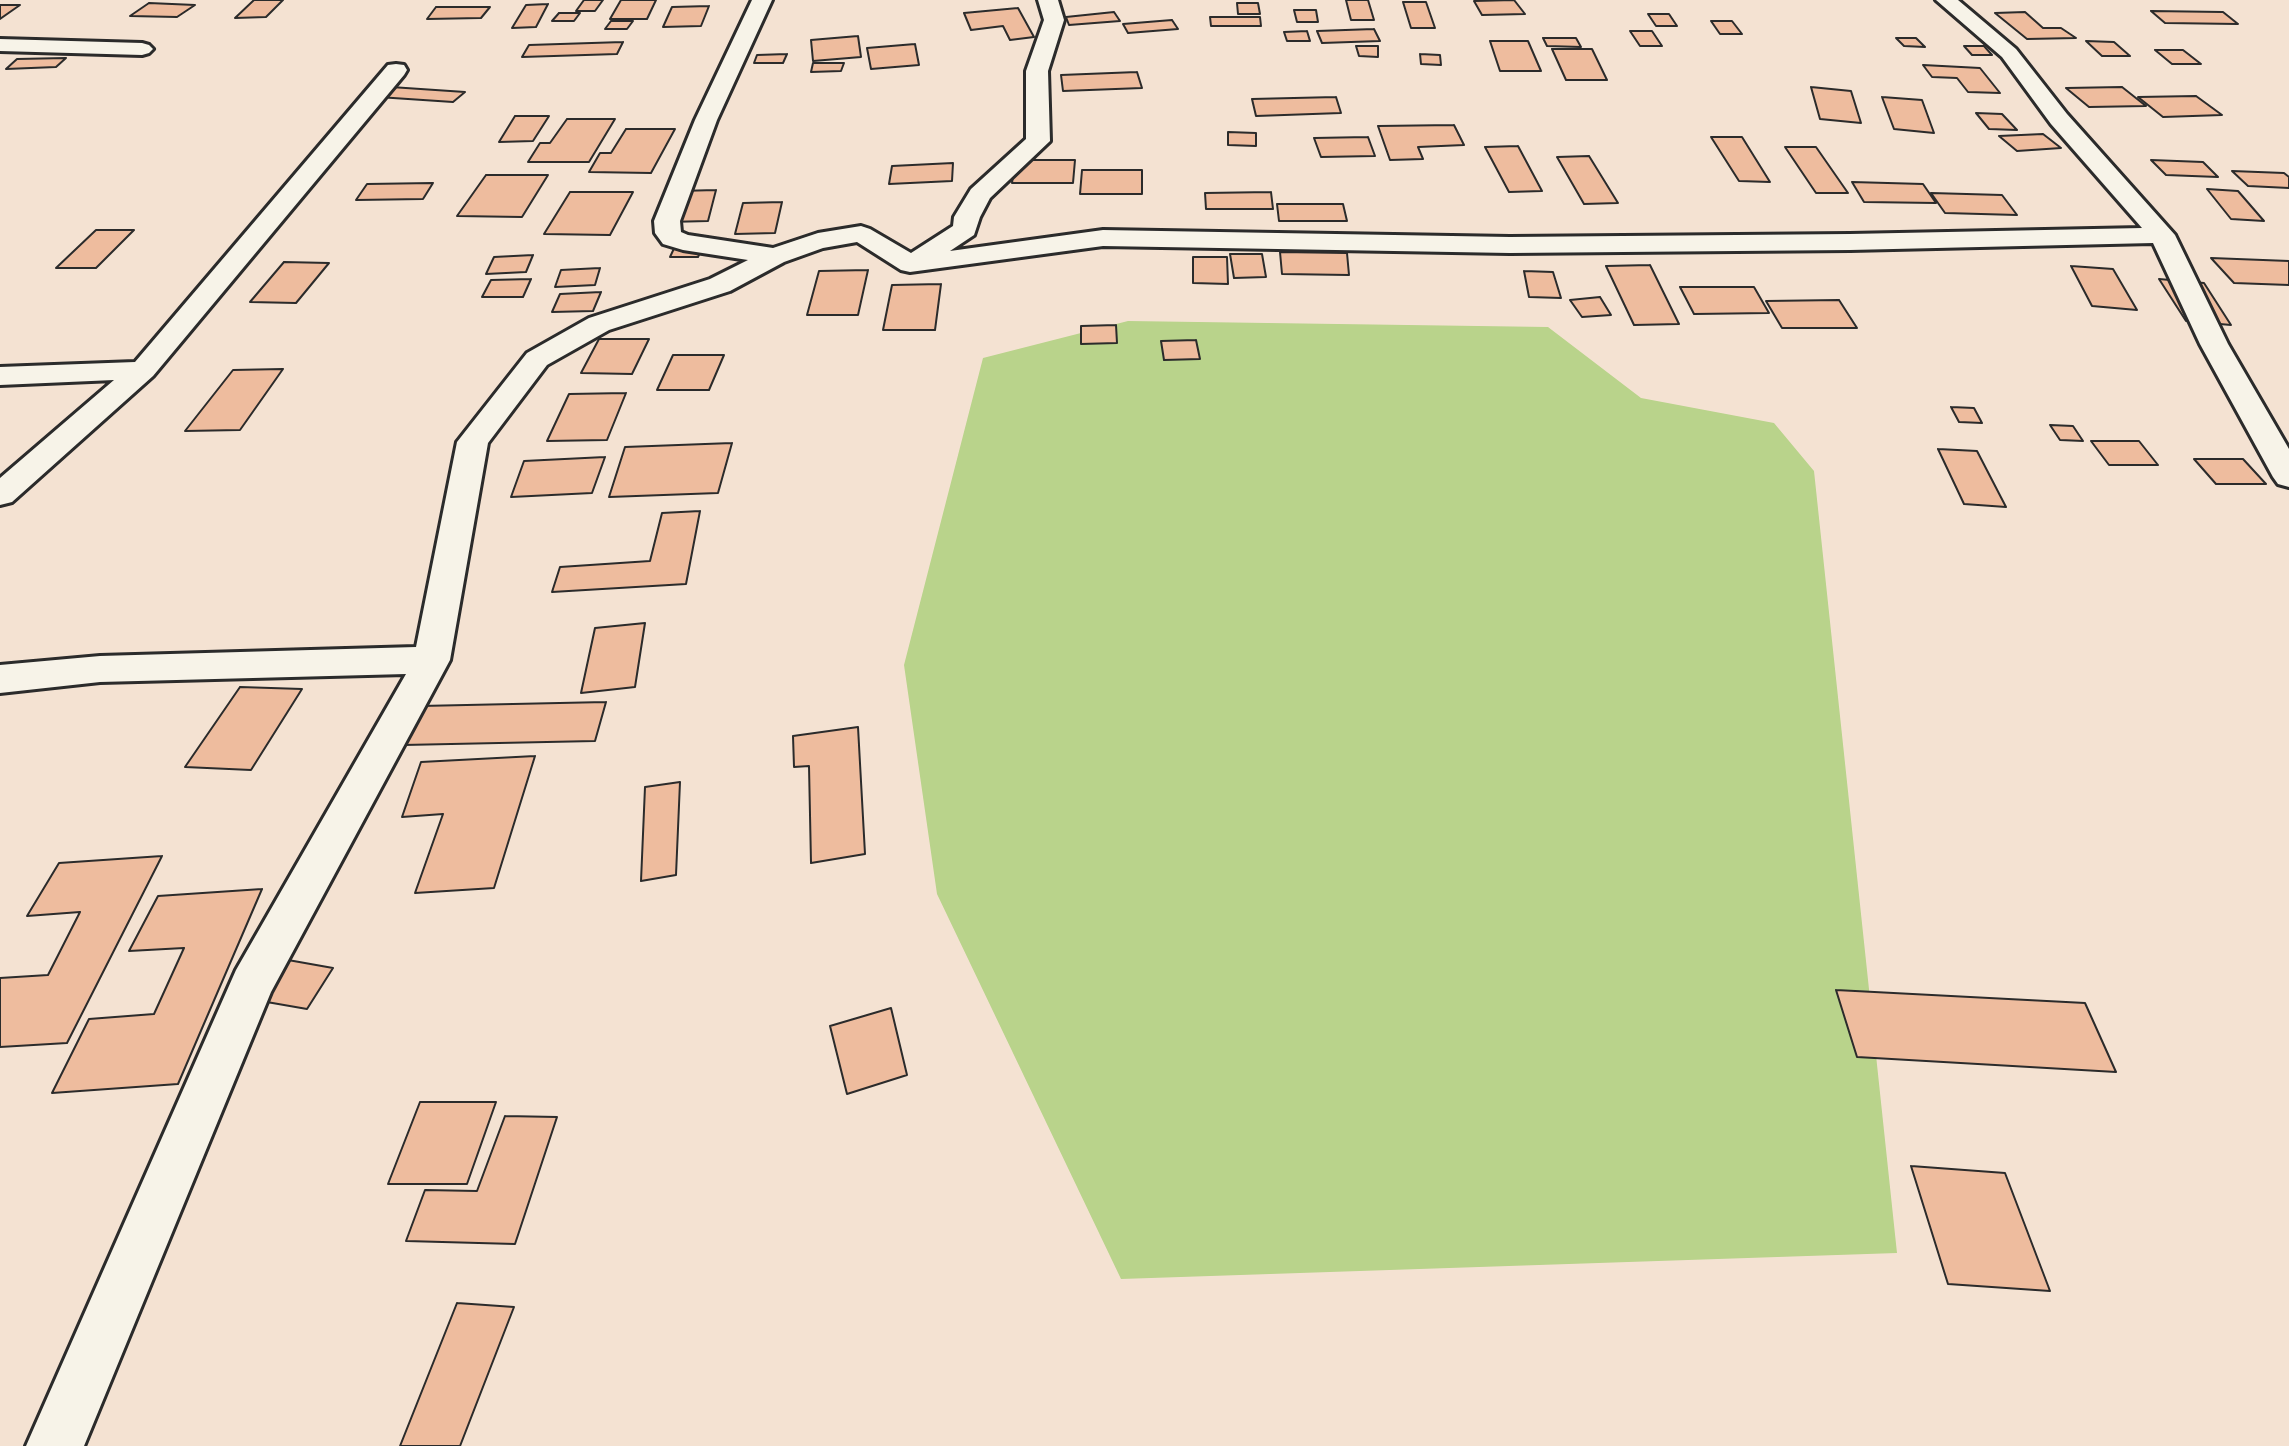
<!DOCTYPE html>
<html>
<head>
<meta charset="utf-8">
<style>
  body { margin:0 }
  canvas { display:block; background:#f4e2d2 }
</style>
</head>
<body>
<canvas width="2289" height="1446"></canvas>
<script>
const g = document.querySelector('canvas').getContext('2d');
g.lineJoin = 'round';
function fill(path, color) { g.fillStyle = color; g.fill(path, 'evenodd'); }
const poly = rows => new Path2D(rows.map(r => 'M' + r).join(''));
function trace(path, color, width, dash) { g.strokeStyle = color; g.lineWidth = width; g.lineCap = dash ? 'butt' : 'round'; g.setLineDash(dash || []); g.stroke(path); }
const green = poly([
  [1128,321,1548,327,1641,398,1774,423,1814,471,1897,1253,1121,1279,937,894,904,665,983,358]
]);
const building = poly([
  [254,0,283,0,266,17,235,18,254,0],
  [584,0,603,0,595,11,576,11,584,0],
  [621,0,656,0,647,19,610,19,621,0],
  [1346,0,1368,0,1374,20,1351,20,1346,0],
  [1514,0,1525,14,1482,15,1474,1,1514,0],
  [1403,2,1426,2,1435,28,1411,28,1403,2],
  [149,3,195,5,177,17,130,16,149,3],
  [1237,3,1258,3,1260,14,1238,14,1237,3],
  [548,4,536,27,512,28,526,5,548,4],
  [0,5,20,5,0,19,0,5],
  [709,6,701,26,663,27,672,7,709,6],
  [436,7,490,7,481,18,427,19,436,7],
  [1018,8,1034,37,1010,40,1003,26,971,30,964,13,1018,8],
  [1294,10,1316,10,1318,22,1297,22,1294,10],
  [2151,11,2223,12,2238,24,2165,23,2151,11],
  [1114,12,1120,21,1069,25,1066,17,1114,12],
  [2025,12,2043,28,2061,28,2076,38,2027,39,1995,13,2025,12],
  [559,13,580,13,574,21,552,21,559,13],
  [1648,14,1669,14,1677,26,1656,26,1648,14],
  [1210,17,1260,17,1261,26,1211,26,1210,17],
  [1172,20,1178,29,1128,33,1123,24,1172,20],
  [611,21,633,21,627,29,605,29,611,21],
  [1711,21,1732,21,1742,34,1720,34,1711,21],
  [1374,29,1380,41,1322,43,1317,31,1374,29],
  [1307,31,1310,41,1287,41,1284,32,1307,31],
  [1630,31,1652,31,1662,46,1640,46,1630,31],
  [858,36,861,57,813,61,811,40,858,36],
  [1543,38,1576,38,1581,47,1547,46,1543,38],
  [1896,38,1916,38,1925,47,1904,46,1896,38],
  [1490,41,1528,41,1541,71,1500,71,1490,41],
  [2086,41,2114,42,2130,56,2102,56,2086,41],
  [623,42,617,54,522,57,529,45,623,42],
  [915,44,919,65,871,69,867,48,915,44],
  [1356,46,1378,46,1378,57,1359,56,1356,46],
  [1964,46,1984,46,1992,55,1972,55,1964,46],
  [1552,49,1592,49,1607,80,1566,80,1552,49],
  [2155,50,2183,50,2201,64,2172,64,2155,50],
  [787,54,783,63,754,63,757,55,787,54],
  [1420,54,1440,55,1441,65,1421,64,1420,54],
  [66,58,56,67,6,69,17,59,66,58],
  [813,63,844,63,841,71,811,72,813,63],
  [1923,65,1980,68,2000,93,1968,92,1957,78,1932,77,1923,65],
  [1137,72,1142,88,1063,91,1061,75,1137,72],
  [391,87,465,92,453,102,378,97,391,87],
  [1811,87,1851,91,1861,123,1820,119,1811,87],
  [2122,87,2146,106,2089,107,2066,88,2122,87],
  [2196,96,2222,115,2163,117,2138,97,2196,96],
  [1336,97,1341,113,1256,116,1252,99,1336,97],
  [1882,97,1922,100,1934,133,1894,129,1882,97],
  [1976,113,2002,114,2017,130,1989,129,1976,113],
  [515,116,549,116,533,141,499,142,515,116],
  [567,119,615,119,589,162,528,162,540,143,550,143,567,119],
  [1454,125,1464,145,1418,147,1423,159,1390,160,1378,126,1454,125],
  [626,129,675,129,651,173,589,172,600,153,611,153,626,129],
  [1228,132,1256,133,1256,146,1228,145,1228,132],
  [2043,134,2061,148,2017,151,1999,136,2043,134],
  [1368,137,1375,156,1321,157,1314,138,1368,137],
  [1711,137,1742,137,1770,182,1739,181,1711,137],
  [1518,146,1542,191,1509,192,1485,147,1518,146],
  [1785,147,1816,147,1848,193,1816,193,1785,147],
  [1589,156,1618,203,1584,204,1557,157,1589,156],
  [1015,160,1075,160,1073,183,1012,183,1015,160],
  [2151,160,2203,162,2218,177,2166,175,2151,160],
  [953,163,952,181,889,184,892,166,953,163],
  [1082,170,1142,170,1142,194,1080,194,1082,170],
  [2232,171,2284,173,2289,177,2289,188,2248,186,2232,171],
  [486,175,548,175,522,217,457,216,486,175],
  [1852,182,1923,184,1936,203,1864,202,1852,182],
  [433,183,423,199,356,200,367,184,433,183],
  [2207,189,2238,191,2264,221,2231,219,2207,189],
  [716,190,708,221,668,222,679,191,716,190],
  [570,192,633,192,610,235,544,234,570,192],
  [1271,192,1273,209,1206,209,1205,193,1271,192],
  [1931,193,2002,195,2017,215,1945,213,1931,193],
  [782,202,775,233,735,234,743,203,782,202],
  [1277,204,1343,204,1347,221,1279,221,1277,204],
  [96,230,134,230,96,268,56,268,96,230],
  [677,242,705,242,698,257,670,257,677,242],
  [1280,252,1347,253,1349,275,1282,274,1280,252],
  [1230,254,1262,254,1266,277,1234,278,1230,254],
  [533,255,526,272,486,274,494,257,533,255],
  [1193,257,1227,257,1228,284,1193,283,1193,257],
  [2211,258,2289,261,2289,285,2234,283,2211,258],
  [284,262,329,263,296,303,250,302,284,262],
  [1650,265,1679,324,1634,325,1606,266,1650,265],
  [2071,266,2113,269,2137,310,2092,306,2071,266],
  [600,268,595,285,555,287,561,270,600,268],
  [868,270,858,315,807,315,819,271,868,270],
  [1524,271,1553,272,1561,298,1529,297,1524,271],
  [531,279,523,297,482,297,491,280,531,279],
  [2159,279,2204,283,2231,325,2186,321,2159,279],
  [941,284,935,330,883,330,892,285,941,284],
  [1680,287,1754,287,1769,313,1694,314,1680,287],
  [601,292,593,311,552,312,560,294,601,292],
  [1600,297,1611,315,1582,317,1570,300,1600,297],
  [1839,300,1857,328,1782,328,1766,301,1839,300],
  [1116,325,1117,343,1081,344,1081,326,1116,325],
  [599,339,649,339,632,374,581,373,599,339],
  [1196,340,1200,359,1164,360,1161,341,1196,340],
  [673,355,724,355,709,390,657,390,673,355],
  [283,369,240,430,185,431,233,370,283,369],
  [626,393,607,440,547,441,569,394,626,393],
  [1951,407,1974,408,1982,423,1959,422,1951,407],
  [2050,425,2073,426,2083,441,2060,440,2050,425],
  [2091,441,2139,441,2158,465,2109,465,2091,441],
  [732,443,718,493,609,497,625,447,732,443],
  [1938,449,1977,451,2006,507,1964,504,1938,449],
  [605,457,592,493,511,497,524,461,605,457],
  [2194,459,2243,459,2266,484,2216,484,2194,459],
  [700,511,686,584,552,592,560,567,650,561,662,513,700,511],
  [645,623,635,687,581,693,595,628,645,623],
  [240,687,302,689,251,770,185,767,240,687],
  [606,702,595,741,403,745,420,706,606,702],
  [858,727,865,854,811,863,809,766,794,767,793,736,858,727],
  [535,756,494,888,415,893,443,814,402,817,421,762,535,756],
  [680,782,676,875,641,881,645,787,680,782],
  [162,856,67,1043,0,1047,0,978,48,975,80,912,27,916,59,863,162,856],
  [262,889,178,1084,52,1093,89,1019,154,1014,184,948,129,951,158,896,262,889],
  [288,960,333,968,307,1009,261,1001,288,960],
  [1836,990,2085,1003,2116,1072,1857,1057,1836,990],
  [891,1008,907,1075,847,1094,830,1026,891,1008],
  [420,1102,496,1102,467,1184,388,1184,420,1102],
  [505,1116,557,1117,515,1244,406,1241,425,1190,477,1191,505,1116],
  [1911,1166,2005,1173,2050,1291,1948,1284,1911,1166],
  [457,1303,514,1307,460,1446,400,1446,457,1303]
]);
const street = poly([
  [752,0,772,0,717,120,680,221,681,232,688,235,773,248,818,233,861,226,870,229,911,253,953,226,954,217,971,189,1026,139,1026,71,1044,20,1038,0,1058,0,1064,20,1048,71,1050,141,990,198,980,217,974,235,950,251,1103,230,1510,237,1850,234,2142,228,2051,124,2002,57,1936,0,1958,0,2016,49,2067,114,2175,235,2228,344,2289,449,2289,487,2278,484,2273,477,2200,344,2153,243,1850,250,1510,253,1103,246,910,272,901,270,857,242,823,248,784,262,730,291,609,330,547,365,488,443,450,660,271,992,84,1446,26,1446,236,970,406,674,100,682,0,693,0,665,100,656,416,647,457,442,527,353,589,318,710,279,748,260,683,250,663,244,655,233,654,221,695,120,752,0],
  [0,39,142,43,149,45,153,49,149,53,142,55,0,51,0,39],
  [396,64,404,65,407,70,404,75,153,376,12,502,0,505,0,478,114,380,0,385,0,367,135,362,388,65,396,64]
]);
fill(green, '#b9d38b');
fill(building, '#eebc9e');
trace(building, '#2b2b2b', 2);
trace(street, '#2b2b2b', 6);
fill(street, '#f7f3e8');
</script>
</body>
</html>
